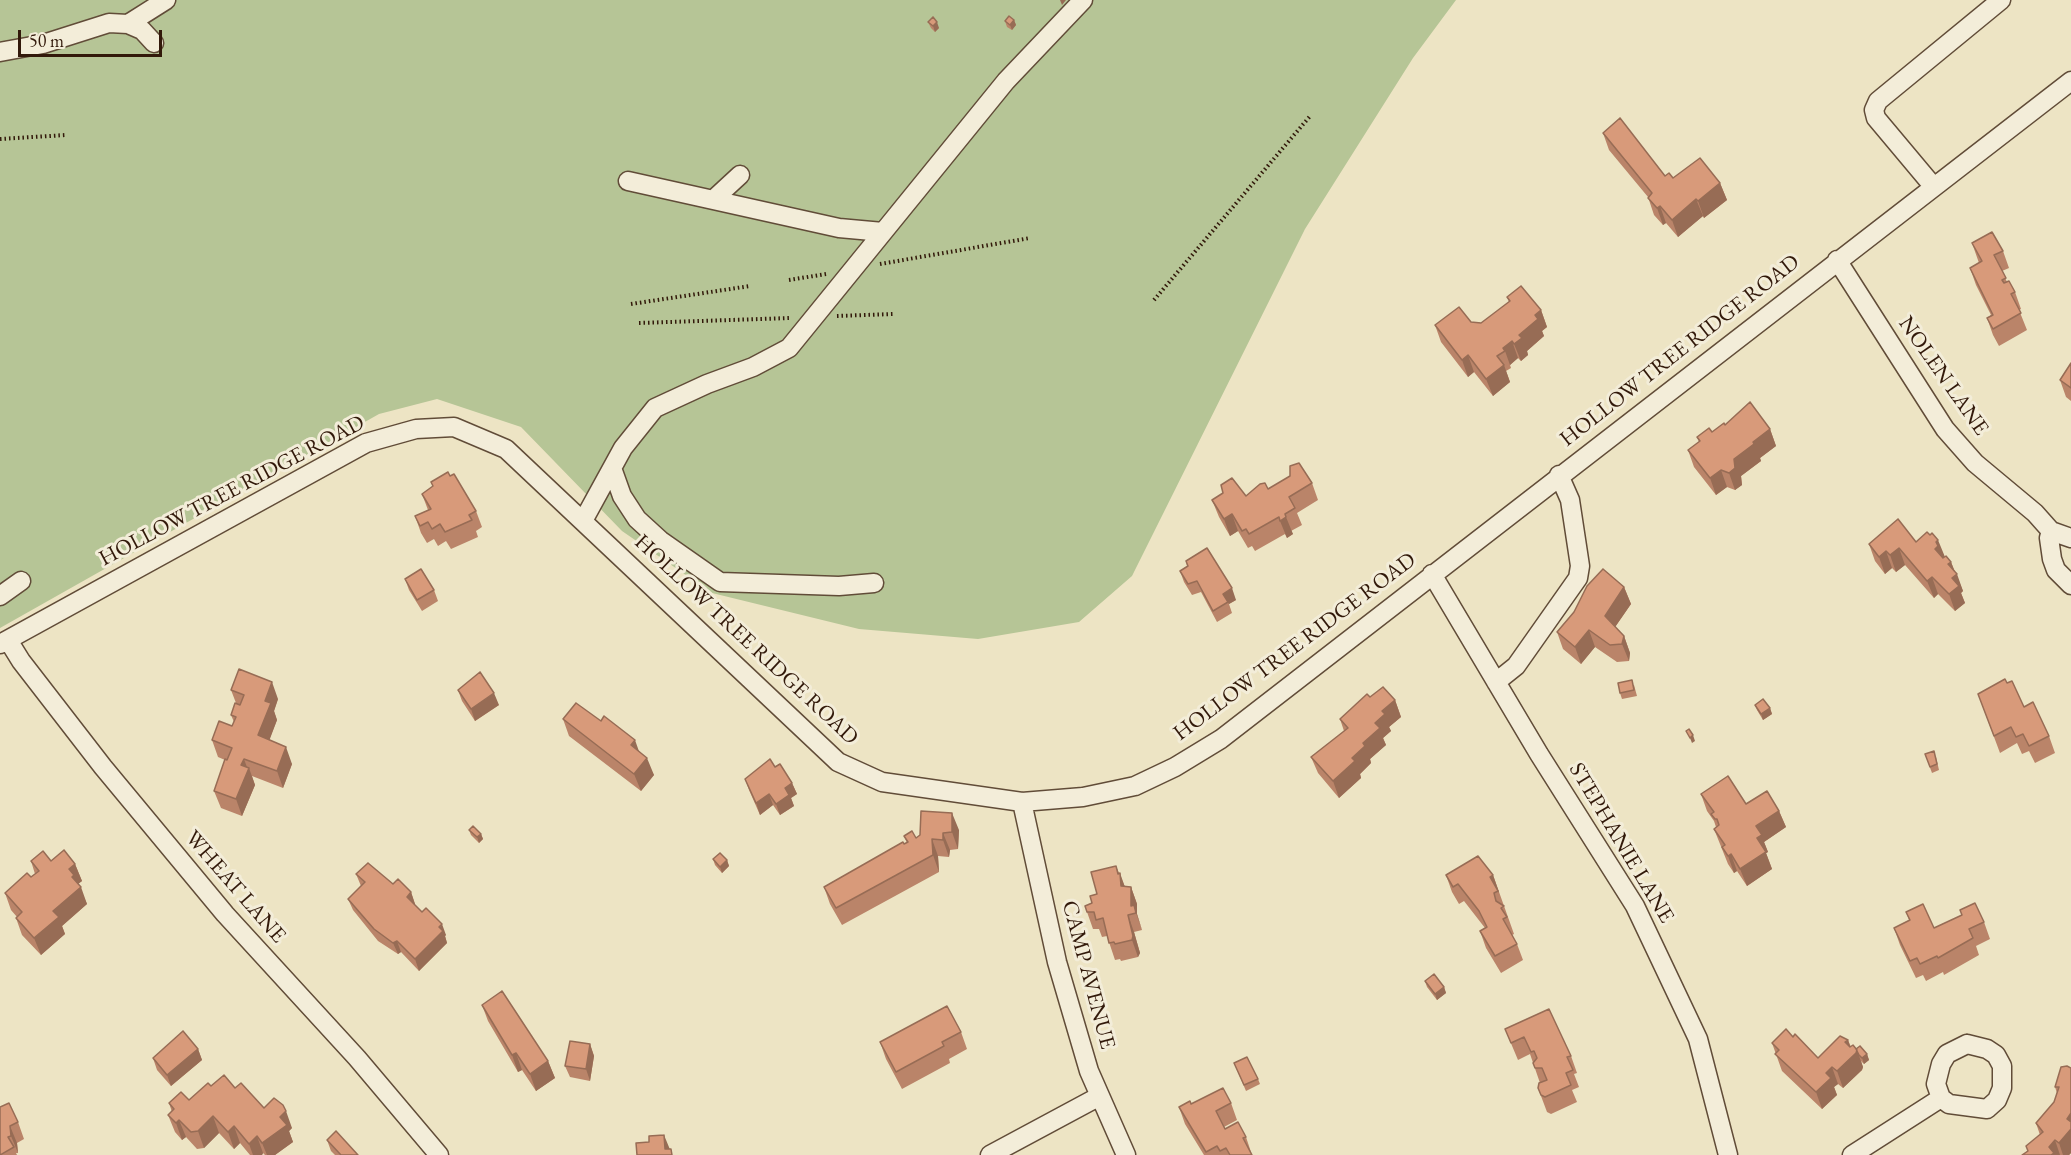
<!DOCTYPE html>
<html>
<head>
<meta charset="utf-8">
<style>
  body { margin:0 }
  #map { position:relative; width:2071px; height:1155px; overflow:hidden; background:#ede4c4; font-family:"EB Garamond",serif }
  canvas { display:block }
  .scale { position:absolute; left:18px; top:30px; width:144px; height:27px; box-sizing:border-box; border:3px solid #32190a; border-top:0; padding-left:8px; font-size:18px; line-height:21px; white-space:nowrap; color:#32190a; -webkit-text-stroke:4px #f3edd9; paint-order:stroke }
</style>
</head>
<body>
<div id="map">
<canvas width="2071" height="1155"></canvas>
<div class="scale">50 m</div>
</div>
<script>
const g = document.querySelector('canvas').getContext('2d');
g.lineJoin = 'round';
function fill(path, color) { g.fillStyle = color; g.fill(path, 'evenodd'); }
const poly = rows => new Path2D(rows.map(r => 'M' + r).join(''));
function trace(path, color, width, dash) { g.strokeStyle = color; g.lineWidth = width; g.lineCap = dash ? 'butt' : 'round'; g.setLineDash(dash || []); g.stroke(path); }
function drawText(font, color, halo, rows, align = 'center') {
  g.font = font + ' "EB Garamond",serif'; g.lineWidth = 6; g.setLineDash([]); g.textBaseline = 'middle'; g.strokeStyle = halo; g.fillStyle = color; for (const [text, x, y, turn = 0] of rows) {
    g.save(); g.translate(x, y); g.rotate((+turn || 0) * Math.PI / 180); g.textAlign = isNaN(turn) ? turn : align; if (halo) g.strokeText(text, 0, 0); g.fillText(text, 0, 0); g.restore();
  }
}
const green = poly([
  [0,0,1456,0,1413,58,1305,229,1132,576,1079,622,978,639,859,629,712,593,622,531,521,427,437,399,379,414,0,628]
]);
const path = poly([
  [0,139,66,135],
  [880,264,1030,238],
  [789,280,826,274],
  [1154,300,1311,115],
  [631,304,750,286],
  [837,316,893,314],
  [639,323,791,318]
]);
const minor = poly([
  [128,24,166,0],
  [0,52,43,44,109,23,128,24,142,30,154,43],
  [628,181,839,228,883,232],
  [1933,186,1876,118,1874,110,1878,101,2001,0],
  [714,199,740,175],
  [1837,260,1945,429,1975,463,2035,513,2051,531,2071,538],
  [612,468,622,496,637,519,660,540,720,582,839,586,874,583],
  [583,521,623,448,655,408,707,384,753,367,789,348,1006,81,1083,0],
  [2051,531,2049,538,2052,559,2056,570,2071,585],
  [1432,574,1539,754,1635,906,1698,1039,1728,1155],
  [0,596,21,581],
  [8,640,21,661,103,767,225,914,357,1058,439,1155],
  [0,644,366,443,416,429,454,427,506,449,838,762,882,782,1022,802,1083,797,1135,786,1175,767,1221,739,2071,81],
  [1496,682,1516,666,1578,578,1580,566,1570,500,1559,475],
  [1022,802,1057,962,1089,1071,1126,1155],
  [1967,1044,1987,1049,1996,1055,2002,1066,2002,1088,1997,1100,1987,1109,1949,1104,1941,1098,1936,1084,1941,1064,1947,1054,1967,1044],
  [990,1155,1098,1097],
  [1852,1155,1941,1098]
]);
const wall = poly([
  [1014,20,1016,25,1012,30,1007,27,1005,21],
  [928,22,939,28,935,32,931,28],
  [1603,133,1665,176,1720,183,1727,200,1704,218,1703,216,1678,237,1666,223,1663,225,1654,215,1648,197,1609,150],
  [1972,243,2003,251,2009,268,2002,271,2007,282,2015,292,2021,309,2019,310,2027,330,1999,346,1993,335,1987,318,1991,315,1976,285,1970,268,1979,263],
  [1507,297,1541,310,1547,327,1542,331,1544,336,1527,351,1528,355,1521,361,1518,358,1510,365,1511,368,1506,371,1510,382,1493,396,1474,372,1468,377,1441,342,1435,325,1471,322,1481,323,1509,302],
  [2071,363,2071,401,2066,397,2060,380],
  [1725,425,1770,429,1776,446,1760,458,1761,461,1741,476,1742,485,1735,490,1727,487,1716,495,1694,467,1688,450,1699,442,1697,437,1712,432],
  [450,476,476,511,482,527,476,531,478,537,451,549,446,541,438,546,434,539,427,543,421,533,415,516,428,510,422,494,433,486,431,482],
  [1312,483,1318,500,1297,513,1302,525,1291,531,1293,534,1287,538,1285,534,1255,551,1252,546,1248,548,1238,531,1230,536,1219,517,1212,500,1246,496,1268,489],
  [1916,542,1944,557,1951,562,1963,591,1961,593,1965,603,1955,611,1938,594,1934,598,1905,565,1896,572,1892,568,1885,574,1875,561,1869,544],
  [1186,561,1236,600,1229,604,1232,613,1217,622,1201,592,1192,595,1184,582,1180,571,1187,566],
  [405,579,434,590,438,601,422,611,409,590],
  [1624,587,1631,604,1615,627,1624,636,1630,653,1629,661,1617,662,1595,647,1581,664,1563,649,1557,632],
  [2007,683,2024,707,2049,736,2055,753,2035,763,2029,751,2022,754,2017,743,2000,753,1978,694],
  [1634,685,1637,696,1622,699,1620,693],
  [231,690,278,699,274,711,277,720,269,740,292,764,283,788,252,776,255,785,242,816,221,808,214,791,225,760,218,757,212,740,232,726,234,722,231,715,236,703],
  [458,690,499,705,475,721,462,701],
  [1370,697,1395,700,1401,717,1389,727,1391,731,1383,738,1386,745,1370,759,1371,763,1360,774,1361,778,1339,798,1318,773,1311,757,1344,731,1340,719],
  [1755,705,1770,708,1772,714,1763,720,1757,710],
  [563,719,639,751,654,775,641,791,569,736],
  [1925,754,1936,757,1939,770,1932,773],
  [775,767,792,783,797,794,791,798,794,806,780,815,773,805,760,815,749,790,745,779],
  [1701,794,1746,804,1779,811,1786,827,1764,842,1768,852,1766,853,1772,869,1747,886,1737,871,1734,873,1728,864,1714,829,1716,827,1714,821,1707,811],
  [469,830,481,834,483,839,479,843,471,835],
  [959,830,958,849,950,850,949,857,938,856,939,872,842,925,830,904,824,887,907,843,904,836,916,838],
  [713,859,727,860,729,866,722,873,715,865],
  [31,861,51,861,75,864,82,881,78,884,87,904,62,926,65,934,41,955,22,935,16,918,17,917,11,910,5,893,35,874],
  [1116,866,1125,887,1131,887,1137,904,1137,914,1142,930,1134,932,1140,953,1138,957,1121,961,1120,959,1115,960,1107,936,1102,937,1099,929,1093,929,1087,912,1097,894],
  [356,874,393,884,411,892,415,904,414,905,446,935,445,936,447,943,419,971,401,952,398,954,378,941,353,910,348,899,361,886],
  [1446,875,1493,875,1514,934,1512,935,1517,944,1523,960,1501,973,1486,948,1480,931,1485,928,1464,901,1459,904,1452,892],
  [1906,912,1934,928,1984,922,1990,939,1976,946,1979,955,1944,975,1943,972,1926,981,1923,975,1916,978,1900,945,1894,928,1909,920],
  [1425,981,1444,987,1446,993,1437,1000,1427,987],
  [482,1005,548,1061,555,1078,536,1091,522,1070,518,1072,488,1021],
  [1505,1029,1571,1056,1577,1073,1574,1074,1579,1087,1572,1090,1577,1102,1551,1114,1547,1112,1538,1088,1540,1083,1530,1054,1518,1060],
  [961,1032,967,1049,949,1059,950,1063,902,1089,886,1059,880,1042],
  [1793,1037,1818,1058,1848,1040,1851,1047,1867,1054,1869,1060,1864,1064,1861,1061,1863,1067,1862,1070,1843,1088,1838,1084,1834,1087,1837,1095,1822,1109,1782,1071,1772,1043],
  [590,1044,594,1056,590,1081,570,1077,565,1066],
  [198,1049,202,1060,171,1086,157,1070,153,1058],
  [1234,1063,1258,1079,1260,1084,1246,1091],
  [2071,1068,2071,1153,2069,1155,2022,1155,2027,1151,2040,1135,2036,1123,2054,1102,2057,1093,2055,1087],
  [211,1086,264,1108,292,1128,289,1131,293,1142,275,1155,265,1155,263,1153,262,1155,250,1155,240,1143,234,1149,219,1133,204,1148,197,1149,186,1137,182,1140,175,1132,168,1115,172,1112,169,1103,189,1100],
  [1231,1103,1237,1120,1224,1127,1225,1129,1246,1137,1252,1155,1204,1155,1185,1124,1179,1107,1191,1104],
  [0,1107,18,1122,24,1139,17,1143,18,1153,16,1153,17,1155,0,1155],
  [327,1140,358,1155,335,1155,331,1151]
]);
const shadedWall = poly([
  [1060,0,1066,0,1062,5],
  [1014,20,1016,25,1012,30,1010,25],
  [937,22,939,28,935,32,933,26],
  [1720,183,1727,200,1704,218,1698,201],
  [1696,199,1703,216,1678,237,1672,220],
  [1660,206,1666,223,1663,225,1657,208],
  [1541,310,1547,327,1542,331,1544,336,1527,351,1528,355,1521,361,1514,344,1519,335,1535,315],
  [1512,341,1518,358,1510,365,1505,351,1503,348],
  [1468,355,1474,372,1468,377,1462,360],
  [1504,365,1510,382,1493,396,1486,379],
  [1770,429,1776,446,1760,458,1761,461,1741,476,1742,485,1735,490,1729,473,1734,459,1753,442],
  [1721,470,1727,487,1716,495,1710,478],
  [1232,514,1238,531,1230,536,1224,519],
  [1286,517,1293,534,1287,538,1280,521],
  [1938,540,1945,557,1943,558,1935,549,1936,542],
  [1899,548,1905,565,1896,572,1890,555],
  [1886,551,1892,568,1885,574,1879,557],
  [1951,562,1956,575,1957,574,1963,591,1961,593,1965,603,1955,611,1949,594,1952,578,1948,564],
  [1932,577,1938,594,1934,598,1927,581],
  [1624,587,1631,604,1611,633,1605,616],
  [1232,588,1236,600,1229,604,1223,594],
  [1589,630,1595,647,1581,664,1575,647],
  [1624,636,1630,653,1629,661,1622,644],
  [272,682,278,699,274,711,277,720,265,752,258,735,265,701],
  [494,693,499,705,475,721,471,709],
  [1395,700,1401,717,1389,727,1391,731,1383,738,1386,745,1370,759,1371,763,1360,774,1361,778,1339,798,1333,781,1363,743,1382,711],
  [1770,708,1772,714,1763,720,1761,714],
  [1693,735,1695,741,1692,743,1690,738],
  [635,740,641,757,631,745],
  [286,747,292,764,283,788,277,771],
  [647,758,654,775,641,791,634,774],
  [244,759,248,770,249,768,255,785,242,816,236,799,241,765],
  [792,783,797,794,791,798,794,806,780,815,776,804,785,788],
  [769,794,773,805,760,815,756,803],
  [1779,811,1786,827,1764,842,1768,852,1766,853,1772,869,1747,886,1740,869,1756,826],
  [952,813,959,830,958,849,952,832],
  [943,833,950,850,949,857,943,840],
  [481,834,483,839,479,843,477,837],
  [932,839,938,856,939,872,933,855],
  [1731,854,1737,871,1734,873,1728,856],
  [727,860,729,866,722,873,720,867],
  [75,864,82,881,78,884,81,887,87,904,62,926,65,934,41,955,34,938,53,911,69,869],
  [1116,866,1121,880,1120,873,1126,890,1121,886],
  [1493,875,1499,892,1499,893,1490,877],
  [1131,887,1137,904,1137,914,1142,930,1136,913,1131,906],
  [411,892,415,904,411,909,407,897],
  [1128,915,1134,932,1140,953,1138,957,1132,940],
  [442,924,446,935,445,936,447,943,419,971,415,959],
  [397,941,401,952,398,954,393,943],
  [1444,987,1446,993,1437,1000,1435,994],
  [1848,1040,1853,1055,1857,1050,1863,1067,1862,1070,1843,1088,1837,1071,1845,1042],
  [590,1044,594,1056,590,1081,586,1069],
  [198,1049,202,1060,171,1086,167,1075],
  [516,1053,522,1070,518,1072,512,1055],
  [1867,1054,1869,1060,1864,1064,1862,1058],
  [548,1061,555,1078,536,1091,530,1074],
  [1832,1067,1838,1084,1834,1087,1837,1095,1822,1109,1816,1092,1826,1073],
  [286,1111,292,1128,289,1131,293,1142,275,1155,267,1155,262,1143,280,1117],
  [2071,1113,2071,1153,2069,1155,2063,1155,2059,1143,2067,1119],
  [213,1116,219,1133,204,1148,198,1131],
  [179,1120,186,1137,182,1140,176,1123],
  [10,1126,17,1143,18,1153,11,1136],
  [234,1126,240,1143,234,1149,228,1132],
  [664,1135,671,1152,665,1149],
  [257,1136,263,1153,262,1155,253,1155,249,1144],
  [2055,1140,2060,1155,2051,1155,2049,1147]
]);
const building = poly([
  [1009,16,1014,20,1010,25,1005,21,1009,16],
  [933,17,937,22,933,26,928,22,933,17],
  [1620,118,1665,176,1669,173,1673,178,1700,158,1720,183,1698,201,1696,199,1672,220,1660,206,1657,208,1648,198,1652,193,1603,133,1620,118],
  [1992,232,2003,251,1994,255,2006,278,2002,280,2004,283,2009,281,2015,292,2011,294,2021,313,1993,329,1987,318,1993,315,1970,268,1982,261,1972,243,1992,232],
  [1521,286,1541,310,1535,315,1538,319,1519,335,1522,338,1514,344,1512,341,1503,348,1505,351,1497,356,1504,365,1486,379,1468,355,1462,360,1435,325,1459,307,1471,322,1481,323,1510,301,1507,297,1521,286],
  [2071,363,2071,388,2060,380,2071,363],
  [1750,402,1770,429,1753,442,1754,444,1734,459,1735,468,1729,473,1721,470,1710,478,1688,450,1700,441,1697,437,1709,428,1712,432,1724,423,1725,425,1750,402],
  [1299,463,1312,483,1289,497,1295,508,1285,514,1286,517,1280,521,1279,517,1249,534,1246,529,1242,531,1232,514,1224,519,1212,500,1223,493,1221,485,1232,478,1246,496,1260,484,1265,483,1268,489,1290,476,1290,466,1299,463],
  [448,472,450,476,454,474,476,511,469,515,472,520,445,532,440,524,432,529,428,522,420,526,415,516,431,509,422,494,433,486,431,482,448,472],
  [1898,519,1916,542,1927,532,1930,535,1932,533,1938,540,1936,542,1938,546,1935,549,1943,558,1946,556,1951,562,1948,564,1957,574,1952,578,1959,586,1949,594,1932,577,1927,581,1899,548,1890,555,1886,551,1879,557,1869,544,1898,519],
  [1207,548,1232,588,1223,594,1228,602,1213,611,1197,581,1188,584,1180,571,1188,566,1186,561,1207,548],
  [421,569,434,590,417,600,405,579,421,569],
  [1603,569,1624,587,1605,616,1624,636,1622,644,1610,645,1589,630,1575,647,1557,632,1574,612,1587,586,1603,569],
  [239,669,272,682,265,701,271,703,258,735,286,747,277,771,244,759,241,765,249,768,236,799,214,791,225,759,227,760,232,748,212,740,219,721,232,726,236,717,231,715,235,703,240,705,244,695,231,690,239,669],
  [480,672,494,693,471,709,458,690,480,672],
  [2005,679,2007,683,2012,681,2024,707,2033,702,2049,736,2029,746,2023,734,2016,737,2011,727,1994,736,1978,694,2005,679],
  [1632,680,1634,690,1620,693,1618,683,1632,680],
  [1383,687,1395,700,1382,711,1385,714,1375,723,1380,728,1363,743,1365,746,1352,758,1355,761,1333,781,1311,757,1348,728,1340,719,1367,694,1370,697,1383,687],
  [1763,699,1770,708,1761,714,1755,705,1763,699],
  [576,703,601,721,604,716,635,740,631,745,647,758,634,774,563,719,576,703],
  [1689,729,1693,735,1690,738,1686,731,1689,729],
  [1934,751,1937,764,1930,767,1925,754,1934,751],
  [770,759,775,767,780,764,792,783,785,788,789,795,776,804,769,794,756,803,745,779,770,759],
  [1728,776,1746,804,1767,791,1779,811,1756,826,1762,835,1757,838,1766,852,1740,869,1731,854,1728,856,1722,847,1725,845,1714,829,1719,825,1717,819,1715,819,1711,814,1714,812,1701,794,1728,776],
  [921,811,952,813,952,832,943,833,943,840,932,839,933,855,836,908,824,887,903,842,904,844,908,842,904,836,912,831,916,838,920,835,921,811],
  [473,826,481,834,477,837,469,830,473,826],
  [64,850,75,864,69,869,74,875,72,877,81,887,53,911,59,917,34,938,16,918,22,912,5,893,27,873,31,877,39,871,31,861,43,851,51,861,64,850],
  [720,853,727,860,720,867,713,859,720,853],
  [1478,856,1493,875,1490,877,1498,891,1494,893,1496,901,1504,906,1501,908,1507,917,1503,919,1517,944,1495,956,1480,931,1487,927,1479,911,1458,884,1453,887,1446,875,1478,856],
  [368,863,393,884,398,879,411,892,407,897,422,912,426,908,442,924,439,927,443,931,415,959,397,941,393,943,374,929,348,899,365,882,356,874,368,863],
  [1116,866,1118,874,1120,873,1121,886,1131,887,1131,906,1134,905,1136,913,1128,915,1133,936,1132,940,1115,944,1114,942,1109,943,1103,918,1096,920,1094,912,1087,912,1085,906,1092,903,1090,896,1097,894,1091,872,1116,866],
  [1975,903,1984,922,1969,929,1973,938,1938,958,1937,956,1920,964,1917,958,1910,961,1894,928,1910,920,1906,912,1923,904,1934,928,1962,915,1960,910,1975,903],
  [1434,974,1444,987,1435,994,1425,981,1434,974],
  [502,991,548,1061,530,1074,516,1053,512,1055,482,1005,502,991],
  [947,1006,961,1032,942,1042,944,1046,896,1072,880,1042,947,1006],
  [1549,1009,1571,1056,1567,1057,1573,1070,1566,1073,1571,1085,1545,1097,1541,1095,1538,1088,1539,1083,1547,1080,1542,1068,1535,1068,1533,1063,1537,1058,1534,1051,1531,1052,1524,1037,1511,1043,1505,1029,1549,1009],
  [1786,1029,1793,1037,1795,1034,1818,1058,1840,1036,1848,1040,1845,1042,1850,1047,1853,1045,1857,1050,1856,1053,1837,1071,1832,1067,1826,1073,1831,1078,1816,1092,1775,1054,1779,1050,1772,1043,1786,1029],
  [183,1031,198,1049,167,1075,153,1058,183,1031],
  [570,1041,590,1044,586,1069,565,1066,570,1041],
  [1860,1046,1867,1054,1862,1058,1859,1055,1856,1049,1860,1046],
  [1247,1057,1258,1079,1244,1085,1234,1063,1247,1057],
  [2067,1066,2071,1068,2071,1113,2067,1119,2071,1122,2071,1129,2059,1143,2055,1140,2049,1147,2054,1153,2051,1155,2022,1155,2028,1151,2026,1146,2043,1132,2036,1123,2054,1102,2059,1087,2055,1087,2061,1067,2067,1066],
  [224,1075,235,1088,241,1083,264,1108,274,1098,283,1105,286,1111,280,1117,287,1125,262,1143,257,1136,249,1144,234,1126,228,1132,213,1116,198,1131,191,1132,179,1120,176,1123,168,1115,174,1109,169,1103,181,1092,189,1100,208,1083,211,1086,224,1075],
  [1223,1088,1231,1103,1216,1111,1225,1129,1238,1122,1246,1137,1243,1138,1252,1155,1230,1155,1226,1148,1220,1151,1217,1146,1206,1152,1179,1107,1190,1101,1191,1104,1223,1088],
  [9,1103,18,1122,10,1126,11,1136,8,1137,14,1147,0,1155,0,1107,9,1103],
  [336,1131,358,1155,341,1155,327,1140,336,1131],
  [664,1135,665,1149,671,1149,672,1155,637,1155,636,1143,649,1142,649,1136,664,1135]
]);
const streetNames = [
  ["HOLLOW TREE RIDGE ROAD",1680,351,-38],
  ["NOLEN LANE",1943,376,55],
  ["HOLLOW TREE RIDGE ROAD",232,491,-28],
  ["HOLLOW TREE RIDGE ROAD",746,640,43],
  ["HOLLOW TREE RIDGE ROAD",1295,647,-37],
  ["STEPHANIE LANE",1621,843,59],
  ["WHEAT LANE",235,887,49],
  ["CAMP AVENUE",1088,975,75]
];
fill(green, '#b6c596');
trace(minor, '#614c38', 21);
trace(path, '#32190a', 4, [1.5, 3]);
trace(minor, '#f3edd9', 18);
fill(wall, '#ba8469');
fill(shadedWall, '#976c55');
fill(building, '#d89a7a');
trace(building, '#976c55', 1.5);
drawText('22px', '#32190a', '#f3edd9', streetNames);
</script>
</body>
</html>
